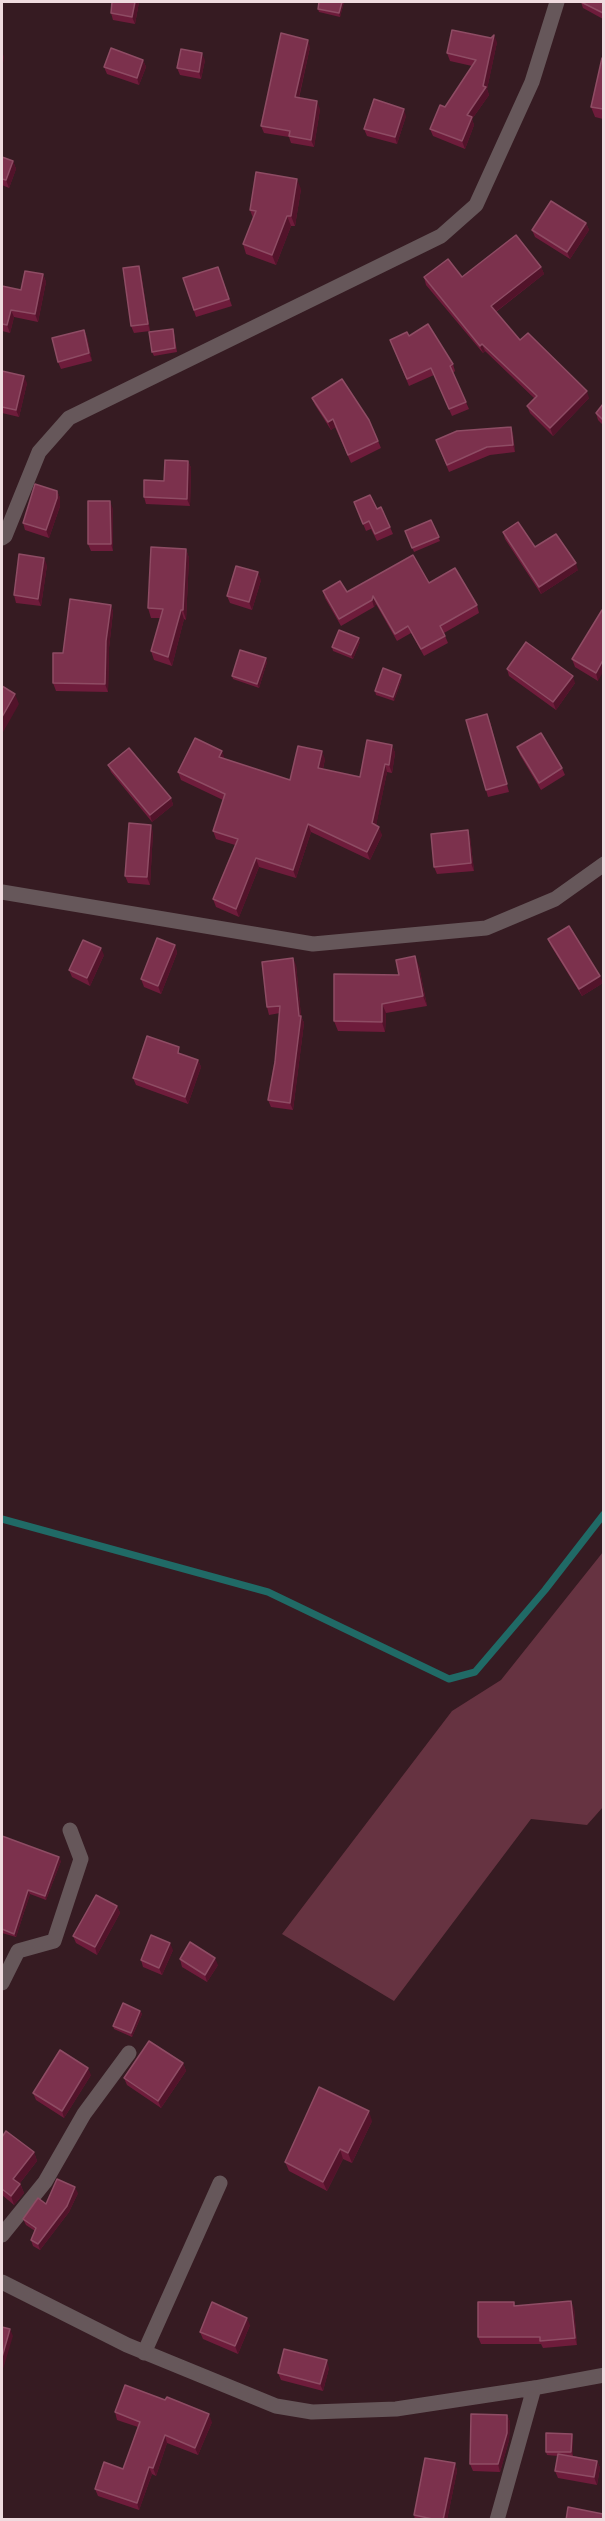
<!DOCTYPE html>
<html>
<head>
<meta charset="utf-8">
<style>
  body { margin:0 }
  #map { position:relative; width:605px; height:2521px; overflow:hidden; background:#361b22; font-family:"Work Sans",sans-serif }
  canvas { display:block }
  .frame { position:absolute; inset:0; border:3px solid #efdbdf; pointer-events:none }
</style>
</head>
<body>
<div id="map">
<canvas width="605" height="2521"></canvas>
<div class="frame"></div>
</div>
<script>
const g = document.querySelector('canvas').getContext('2d');
g.lineJoin = 'round';
function fill(path, color) { g.fillStyle = color; g.fill(path, 'evenodd'); }
const poly = rows => new Path2D(rows.map(r => 'M' + r).join(''));
function trace(path, color, width, dash) { g.strokeStyle = color; g.lineWidth = width; g.lineCap = dash ? 'butt' : 'round'; g.setLineDash(dash || []); g.stroke(path); }
const green = poly([
  [603,1552,603,1807,587,1825,531,1819,394,2001,282,1934,452,1711,501,1680]
]);
const stream = poly([
  [2,1519,268,1592,449,1679,475,1672,545,1590,604,1514]
]);
const minor = poly([
  [2,538,5,536,39,452,69,418,441,236,476,205,532,82,557,2],
  [2,892,313,944,486,928,555,899,604,864],
  [2,1983,18,1951,54,1941,81,1859,70,1830],
  [2,2235,45,2182,84,2114,129,2053],
  [2,2282,127,2345,276,2406,312,2412,396,2409,534,2388,604,2375],
  [144,2353,220,2183],
  [497,2520,534,2388]
]);
const wall = poly([
  [139,2,135,24,113,20,111,13],
  [319,2,344,2,340,17,319,12,318,9],
  [581,2,603,2,603,19,583,8],
  [497,42,487,89,489,95,472,119,474,125,465,149,433,136,430,129,472,66,450,61,447,53],
  [310,47,299,98,320,109,314,147,291,143,289,137,264,133,261,126],
  [603,58,603,119,595,117,591,107],
  [143,60,146,67,139,85,107,74,104,67],
  [205,60,201,79,180,75,177,68],
  [406,116,397,144,367,136,364,129],
  [2,157,13,161,16,169,9,188,2,185],
  [301,189,295,226,291,226,276,265,246,254,243,244,253,218,250,210],
  [586,223,589,230,570,259,535,237,532,230],
  [218,267,232,306,196,317,183,278],
  [541,267,544,274,496,312,520,340,589,398,553,436,530,413,527,406,534,398,485,351,483,353,426,285,424,277,462,277],
  [141,273,150,331,134,333,131,326],
  [43,274,46,282,38,322,14,317,10,333,2,331,2,286,21,290],
  [84,330,87,337,92,361,61,369,58,362],
  [174,333,177,352,154,356,152,352],
  [409,336,453,364,455,371,453,373,469,409,452,416,434,375,409,386,390,340],
  [2,371,27,383,19,417,2,413],
  [312,398,378,441,381,448,351,463,335,427,331,430,315,405],
  [603,404,603,425,598,420,596,413],
  [513,434,515,452,490,455,449,472,436,440],
  [188,461,191,468,190,506,146,504,144,497],
  [57,491,60,498,60,506,49,538,25,530,23,523],
  [354,502,377,509,390,527,393,534,377,541,371,529,366,531],
  [113,509,113,551,91,551,88,544],
  [431,520,440,541,414,552,405,531],
  [503,532,578,570,541,594,505,539],
  [186,549,189,558,186,620,184,619,172,666,154,660,151,651,160,618,151,618,148,608],
  [47,565,41,606,16,603,14,595],
  [261,580,252,610,230,603,227,596],
  [429,583,477,605,479,613,444,633,448,643,424,656,411,633,397,641,376,604,374,607,341,626,325,598,323,591,347,592],
  [111,605,113,612,109,648,108,692,56,691,53,683,63,653],
  [603,610,598,681,575,667,572,659],
  [360,642,353,659,333,651,332,647],
  [267,662,259,688,233,679,232,676],
  [507,669,575,683,556,710,509,676],
  [402,678,394,701,376,695,375,691],
  [490,722,509,792,488,797,486,790],
  [392,745,395,753,392,773,387,772,376,825,382,835,370,860,311,832,296,878,259,867,239,917,216,907,213,899,235,845,216,839,213,831,223,800,181,780,178,772,225,759,290,780,325,759,323,769,360,777],
  [517,747,562,768,565,775,541,790,520,755],
  [108,765,171,798,173,805,152,822,111,772],
  [153,832,150,885,128,883,125,876],
  [470,837,474,871,437,874,434,867],
  [548,939,603,983,582,996,551,946],
  [175,945,177,953,161,994,144,987,141,979],
  [104,955,90,986,72,977,69,970],
  [296,965,301,1016,304,1023,293,1110,271,1107,268,1100,275,1062,280,1013,269,1015,267,1007],
  [419,966,427,1006,386,1013,385,1032,338,1031,334,1021,399,975],
  [182,1054,198,1060,201,1067,188,1104,136,1085,133,1078],
  [2,1836,61,1861,46,1900,30,1894,16,1937,2,1933],
  [117,1906,120,1913,97,1955,76,1943,73,1936],
  [173,1950,162,1975,143,1967,141,1960],
  [180,1959,218,1965,207,1982,182,1967],
  [140,2011,142,2014,132,2037,114,2029,113,2026],
  [183,2063,186,2071,161,2108,127,2085,124,2078],
  [91,2075,64,2118,36,2100,33,2093],
  [372,2121,352,2163,343,2159,327,2191,289,2171,285,2162],
  [2,2137,34,2152,37,2161,20,2183,24,2193,14,2205,2,2195],
  [78,2193,69,2212,40,2250,33,2246,31,2240,35,2231,26,2225,23,2219,46,2204],
  [515,2306,574,2308,577,2345,543,2348,541,2344,481,2344,478,2337],
  [250,2325,238,2354,203,2339,200,2332],
  [329,2368,323,2391,281,2380,278,2373],
  [115,2412,212,2422,198,2455,167,2443,156,2476,152,2474,139,2510,98,2496,95,2489,123,2469,138,2427,117,2420],
  [507,2415,510,2422,509,2440,500,2472,473,2471,470,2464],
  [572,2434,573,2438,573,2456,597,2461,600,2468,597,2485,558,2478,555,2471,558,2456,547,2455,546,2452],
  [455,2463,457,2471,447,2520,415,2520,414,2515]
]);
const shadedWall = poly([
  [135,2,139,2,135,24,132,17],
  [342,2,344,2,340,17,339,13],
  [494,35,497,42,487,89,489,95,472,119,474,125,465,149,462,141,467,115,483,86],
  [308,40,310,47,297,105,295,97],
  [2,51,4,57,2,70],
  [202,53,205,60,201,79,199,72],
  [143,60,146,67,139,85,137,78],
  [317,101,320,109,314,147,311,140],
  [404,109,406,116,397,144,395,137],
  [13,161,16,169,9,188,6,180],
  [297,179,301,189,295,226,291,216],
  [287,216,291,226,276,265,272,255],
  [586,223,589,230,570,259,567,252],
  [139,266,141,273,150,331,148,324],
  [541,267,544,274,494,313,491,306],
  [43,274,46,282,38,322,35,314],
  [11,310,14,317,10,333,7,325],
  [84,330,87,337,92,361,89,353],
  [482,344,485,351,483,353,480,346],
  [24,376,27,383,19,417,16,410],
  [587,391,589,398,553,436,550,428],
  [333,419,335,427,331,430,328,422],
  [511,427,513,434,515,452,513,445],
  [188,461,191,468,190,506,187,499],
  [57,491,60,498,60,506,49,538,46,530],
  [110,501,113,509,113,551,111,544],
  [186,549,189,558,186,620,183,610],
  [44,558,47,565,41,606,38,599],
  [576,563,578,570,541,594,539,587],
  [258,572,261,580,252,610,249,602],
  [373,596,376,604,374,607,372,600],
  [111,605,113,612,109,648,108,692,105,684,106,641],
  [181,610,184,619,172,666,168,657],
  [359,638,360,642,353,659,351,655],
  [266,658,267,662,259,688,257,684],
  [603,660,603,672,598,681,596,673],
  [401,675,402,678,394,701,393,697],
  [573,676,575,683,556,710,553,702],
  [15,694,19,704,2,734,2,717],
  [392,745,395,753,392,773,389,765],
  [222,751,225,759,219,757],
  [322,751,325,759,321,777,318,768],
  [385,764,387,772,375,831,372,823],
  [171,798,173,805,152,822,150,815],
  [308,824,311,832,296,878,293,870],
  [151,825,153,832,150,885,147,877],
  [379,827,382,835,370,860,367,852],
  [468,830,470,837,474,871,471,863],
  [256,858,259,867,239,917,236,909],
  [175,945,177,953,161,994,158,986],
  [101,948,104,955,90,986,87,978],
  [415,956,419,966,427,1006,423,996],
  [293,958,296,965,301,1016,304,1023,293,1110,290,1103,299,1016],
  [600,976,603,983,582,996,579,989],
  [382,1004,386,1013,385,1032,382,1022],
  [198,1060,201,1067,188,1104,185,1097],
  [59,1857,61,1861,46,1900,45,1896],
  [28,1890,30,1894,16,1937,14,1934],
  [117,1906,120,1913,97,1955,95,1947],
  [170,1943,173,1950,162,1975,159,1968],
  [215,1958,218,1965,207,1982,205,1975],
  [140,2011,142,2014,132,2037,131,2033],
  [183,2063,186,2071,161,2108,158,2101],
  [88,2068,91,2075,64,2118,62,2111],
  [369,2111,372,2121,352,2163,348,2153],
  [340,2149,343,2159,327,2191,323,2182],
  [34,2152,37,2161,16,2188,13,2179],
  [20,2184,24,2193,14,2205,11,2196],
  [75,2187,78,2193,69,2212,40,2250,38,2244],
  [571,2301,574,2308,577,2345,575,2338],
  [247,2318,250,2325,238,2354,235,2346],
  [10,2329,13,2336,3,2369,2,2365,2,2357],
  [327,2360,329,2368,323,2391,320,2384],
  [209,2414,212,2422,198,2455,195,2448],
  [507,2415,510,2422,509,2440,500,2472,498,2464],
  [572,2434,573,2438,573,2456,571,2452],
  [165,2435,167,2443,156,2476,153,2468],
  [597,2461,600,2468,597,2485,594,2477],
  [455,2463,457,2471,447,2520,443,2520],
  [149,2467,152,2474,139,2510,137,2503]
]);
const building = poly([
  [112,2,135,2,132,17,111,13,112,2],
  [319,2,342,2,339,13,318,9,319,2],
  [581,2,603,2,603,13,581,2],
  [452,30,491,38,494,35,483,86,486,87,467,115,472,117,462,141,430,129,440,105,445,107,476,60,447,53,452,30],
  [281,33,308,40,295,97,317,101,311,140,289,136,290,131,261,126,281,33],
  [111,48,143,60,137,78,104,67,111,48],
  [181,49,202,53,199,72,177,68,181,49],
  [602,58,603,58,603,109,591,107,602,58],
  [374,99,404,109,395,137,364,129,374,99],
  [2,157,13,161,6,180,2,179,2,157],
  [256,172,297,179,291,216,287,216,272,255,243,244,256,211,250,210,256,172],
  [551,201,586,223,567,252,532,230,551,201],
  [516,235,541,267,491,306,520,340,528,333,587,391,550,428,527,406,537,396,482,344,480,346,424,277,448,259,462,277,516,235],
  [139,266,148,324,131,326,123,268,139,266],
  [218,267,229,299,194,310,183,278,218,267],
  [25,271,43,274,35,314,11,310,7,325,2,324,2,286,21,290,25,271],
  [428,324,453,364,450,366,466,402,449,409,431,368,407,379,390,340,407,332,409,336,428,324],
  [173,329,175,348,152,352,149,332,173,329],
  [84,330,89,353,58,362,52,338,84,330],
  [2,371,24,376,16,410,2,407,2,371],
  [342,379,369,420,378,441,348,455,333,419,328,422,312,398,342,379],
  [603,404,603,420,596,413,603,404],
  [511,427,513,445,487,447,447,465,436,440,457,431,511,427],
  [165,460,188,461,187,499,144,497,144,480,164,481,165,460],
  [35,484,57,491,57,498,46,530,23,523,35,484],
  [370,495,377,509,381,507,390,527,375,534,369,521,363,524,354,502,370,495],
  [88,501,110,501,111,544,88,544,88,501],
  [431,520,439,537,412,548,405,531,431,520],
  [518,522,535,547,556,534,576,563,539,587,503,532,518,522],
  [151,547,186,549,183,610,181,610,168,657,151,651,163,609,148,608,151,547],
  [19,554,44,558,38,599,14,595,19,554],
  [413,555,429,583,455,568,477,605,440,626,445,636,421,649,408,626,395,634,373,596,372,600,339,619,323,591,340,581,347,592,413,555],
  [236,566,258,572,249,602,227,596,236,566],
  [70,599,111,605,106,641,105,684,53,683,53,653,63,653,70,599],
  [602,610,603,610,603,660,596,673,572,659,602,610],
  [339,630,359,638,351,655,332,647,339,630],
  [526,642,573,676,553,702,507,669,526,642],
  [240,650,266,658,257,684,232,676,240,650],
  [383,668,401,675,393,697,375,691,383,668],
  [2,686,15,694,2,717,2,686],
  [487,714,507,784,486,790,466,720,487,714],
  [541,733,562,768,539,783,517,747,541,733],
  [195,738,222,751,219,757,290,780,298,746,322,751,318,768,360,777,367,740,392,745,389,765,385,764,372,823,379,827,367,852,308,824,293,870,256,858,236,909,213,899,238,839,213,831,225,794,178,772,195,738],
  [129,748,171,798,150,815,108,765,129,748],
  [129,823,151,825,147,877,125,876,129,823],
  [468,830,471,863,434,867,431,834,468,830],
  [569,926,600,976,579,989,548,939,569,926],
  [157,938,175,945,158,986,141,979,157,938],
  [83,940,101,948,87,978,69,970,83,940],
  [415,956,423,996,382,1004,382,1022,334,1021,334,974,399,975,396,960,415,956],
  [293,958,299,1016,301,1016,290,1103,268,1100,275,1062,280,1006,267,1007,262,962,293,958],
  [147,1036,179,1047,178,1053,198,1060,185,1097,133,1078,147,1036],
  [2,1836,59,1857,45,1896,28,1890,14,1934,2,1929,2,1836],
  [96,1895,117,1906,95,1947,73,1936,96,1895],
  [151,1935,170,1943,159,1968,141,1960,151,1935],
  [190,1942,215,1958,205,1975,180,1959,190,1942],
  [123,2003,140,2011,131,2033,113,2026,123,2003],
  [149,2041,183,2063,158,2101,124,2078,149,2041],
  [60,2050,88,2068,62,2111,33,2093,60,2050],
  [319,2087,369,2111,348,2153,340,2149,323,2182,285,2162,319,2087],
  [6,2131,34,2152,13,2179,20,2184,11,2196,2,2189,2,2137,6,2131],
  [57,2179,75,2187,67,2206,38,2244,31,2240,36,2228,23,2219,38,2198,46,2204,57,2179],
  [571,2301,575,2338,540,2341,540,2337,478,2337,478,2302,514,2302,514,2306,571,2301],
  [212,2302,247,2318,235,2346,200,2332,212,2302],
  [2,2327,10,2329,2,2357,2,2327],
  [284,2349,327,2360,320,2384,278,2373,284,2349],
  [125,2385,165,2400,167,2397,209,2414,195,2448,165,2435,153,2468,149,2467,137,2503,95,2489,104,2462,123,2469,140,2422,115,2412,125,2385],
  [471,2414,507,2415,507,2433,498,2464,470,2464,471,2414],
  [546,2433,572,2434,571,2452,546,2452,546,2433],
  [558,2454,597,2461,594,2477,555,2471,558,2454],
  [425,2458,455,2463,443,2520,437,2520,414,2515,425,2458],
  [568,2507,603,2514,603,2520,566,2520,568,2507]
]);
fill(green, '#663341');
trace(stream, '#206a66', 7);
trace(minor, '#66575a', 15);
fill(wall, '#6e1c3b');
fill(shadedWall, '#52132a');
fill(building, '#7c314d');
trace(building, '#8e4c64', 1.5);
</script>
</body>
</html>
